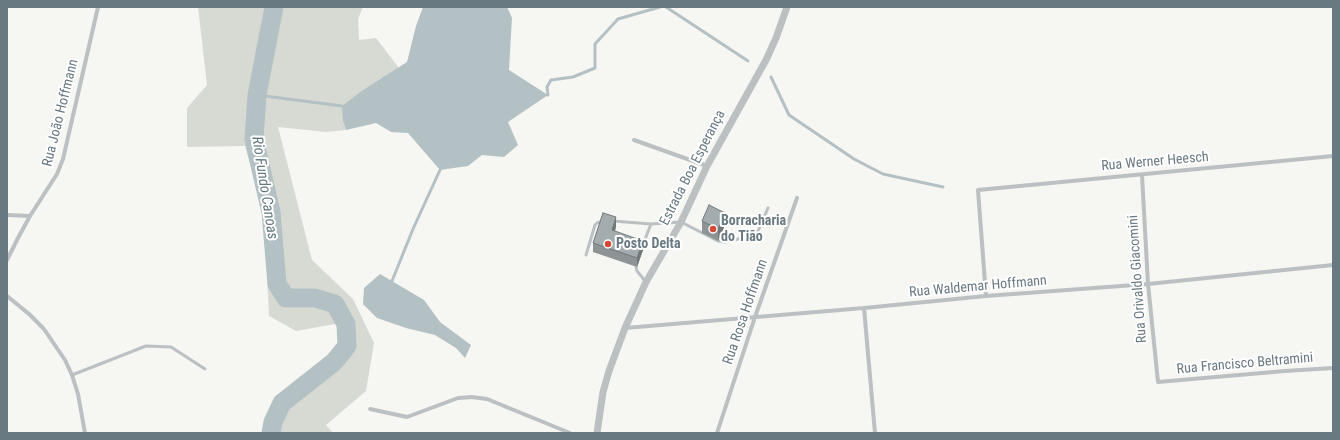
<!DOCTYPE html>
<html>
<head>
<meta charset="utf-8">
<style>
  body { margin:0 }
  #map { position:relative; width:1340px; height:440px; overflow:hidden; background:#f6f6f3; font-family:"Roboto Condensed",sans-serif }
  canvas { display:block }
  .frame { position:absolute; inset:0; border:8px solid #687981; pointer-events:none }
</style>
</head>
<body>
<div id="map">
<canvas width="1340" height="440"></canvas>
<div class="frame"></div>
</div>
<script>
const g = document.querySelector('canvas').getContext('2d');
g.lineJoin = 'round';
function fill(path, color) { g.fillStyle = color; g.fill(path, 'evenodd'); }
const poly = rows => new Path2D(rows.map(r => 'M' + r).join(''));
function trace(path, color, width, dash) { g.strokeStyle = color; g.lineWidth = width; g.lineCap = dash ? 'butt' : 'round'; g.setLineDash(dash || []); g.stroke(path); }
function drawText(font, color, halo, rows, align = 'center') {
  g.font = font + ' "Roboto Condensed",sans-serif'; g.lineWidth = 4; g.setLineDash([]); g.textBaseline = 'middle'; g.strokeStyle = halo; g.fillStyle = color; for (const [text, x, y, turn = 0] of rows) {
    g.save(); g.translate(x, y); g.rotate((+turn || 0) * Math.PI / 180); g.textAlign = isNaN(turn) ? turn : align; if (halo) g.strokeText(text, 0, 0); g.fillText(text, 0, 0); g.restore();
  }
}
const green = poly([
  [198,7,363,7,358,19,359,40,376,38,399,68,363,90,343,121,346,130,326,132,278,127,312,260,353,299,374,343,366,391,326,425,333,433,274,433,282,403,334,362,347,346,346,324,335,324,296,331,269,316,264,213,245,146,187,147,187,108,207,85]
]);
const water = poly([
  [423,7,507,7,512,18,509,70,548,95,508,122,518,145,504,157,482,155,468,166,440,170,408,133,391,132,376,123,346,130,343,121,342,106,363,90,407,62,416,26],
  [380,274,424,300,440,322,471,345,465,358,456,348,435,335,406,328,377,318,363,304,364,288]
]);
const stream = poly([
  [666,7,748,61],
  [771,77,789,115,854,159,883,174,943,187],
  [257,95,342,106],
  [548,95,547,87,551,80,573,77,595,68,595,44,618,19,660,7],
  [392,281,413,229,440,170]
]);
const river = poly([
  [271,433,273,422,282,403,334,362,347,346,346,324,335,304,315,298,286,298,277,284,271,212,254,139,257,95,274,7]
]);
const service = poly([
  [613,221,651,224,681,222,718,241,725,242,751,236,758,231,768,208],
  [642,247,651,224],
  [586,255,595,225,597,223,603,221],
  [636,267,637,271,645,281],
  [72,375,146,346,171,347,205,369]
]);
const minor = poly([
  [634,140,707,166],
  [1142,175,1148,284,1158,382,1285,371,1333,368],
  [7,215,30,216],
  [7,260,18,238,30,216,57,174,63,159,98,7],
  [7,296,29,314,44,329,65,360,72,375,78,394,85,433],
  [986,296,978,190,1333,156],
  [864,308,875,433],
  [625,328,864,308,986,296,1148,284,1333,265],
  [370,409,407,417,458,398,472,397,487,399,570,433],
  [717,433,755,317,797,198]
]);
const tertiary = poly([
  [597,433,603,392,609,371,625,328,646,282,681,222,707,166,766,60,776,38,787,7]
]);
const wall = poly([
  [702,221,725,225,718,241,702,233],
  [616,227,615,231,643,250,637,267,593,252,593,243]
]);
const shadedWall = poly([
  [725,213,725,225,718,241,718,229],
  [616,217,616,227,612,240,612,230],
  [643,241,643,250,637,267,637,258]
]);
const building = poly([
  [709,205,725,213,718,229,702,221,709,205],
  [603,213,616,217,612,230,643,241,637,258,593,243,603,213]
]);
const markers = [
  [713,229,4,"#d44935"],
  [608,244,4,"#d44935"]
];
const streetNames = [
  ["Rua João Hoffmann",61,113,-76],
  ["Rua Werner Heesch",1155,162,-5],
  ["Estrada Boa Esperança",693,168,-63],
  ["Rua Orivaldo Giacomini",1138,279,-94],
  ["Rua Waldemar Hoffmann",978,287,-5],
  ["Rua Rosa Hoffmann",746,312,-71],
  ["Rua Francisco Beltramini",1245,364,-5]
];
const poiNames = [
  ["Borracharia",721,221],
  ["do Tião",721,237],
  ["Posto Delta",616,244]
];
const waterNames = [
  ["Rio Fundo Canoas",264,188,81]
];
fill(green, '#d6dad3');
fill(water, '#b4c1c4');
trace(stream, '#b4c1c4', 3);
trace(river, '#b4c1c4', 19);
trace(service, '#bbc0c3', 3);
trace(minor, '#bbc0c3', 4);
trace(tertiary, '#bbc0c3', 7);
fill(wall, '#8c9496');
fill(shadedWall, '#72787a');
fill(building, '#a3acaf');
trace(building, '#72787a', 1);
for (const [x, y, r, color] of markers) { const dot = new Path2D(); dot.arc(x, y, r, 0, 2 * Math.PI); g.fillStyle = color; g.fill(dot); trace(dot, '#fff', 1.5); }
drawText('14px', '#687981', '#fff', streetNames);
drawText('bold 14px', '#687981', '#fff', poiNames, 'left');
drawText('italic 15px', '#637a7e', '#fff', waterNames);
</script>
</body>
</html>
